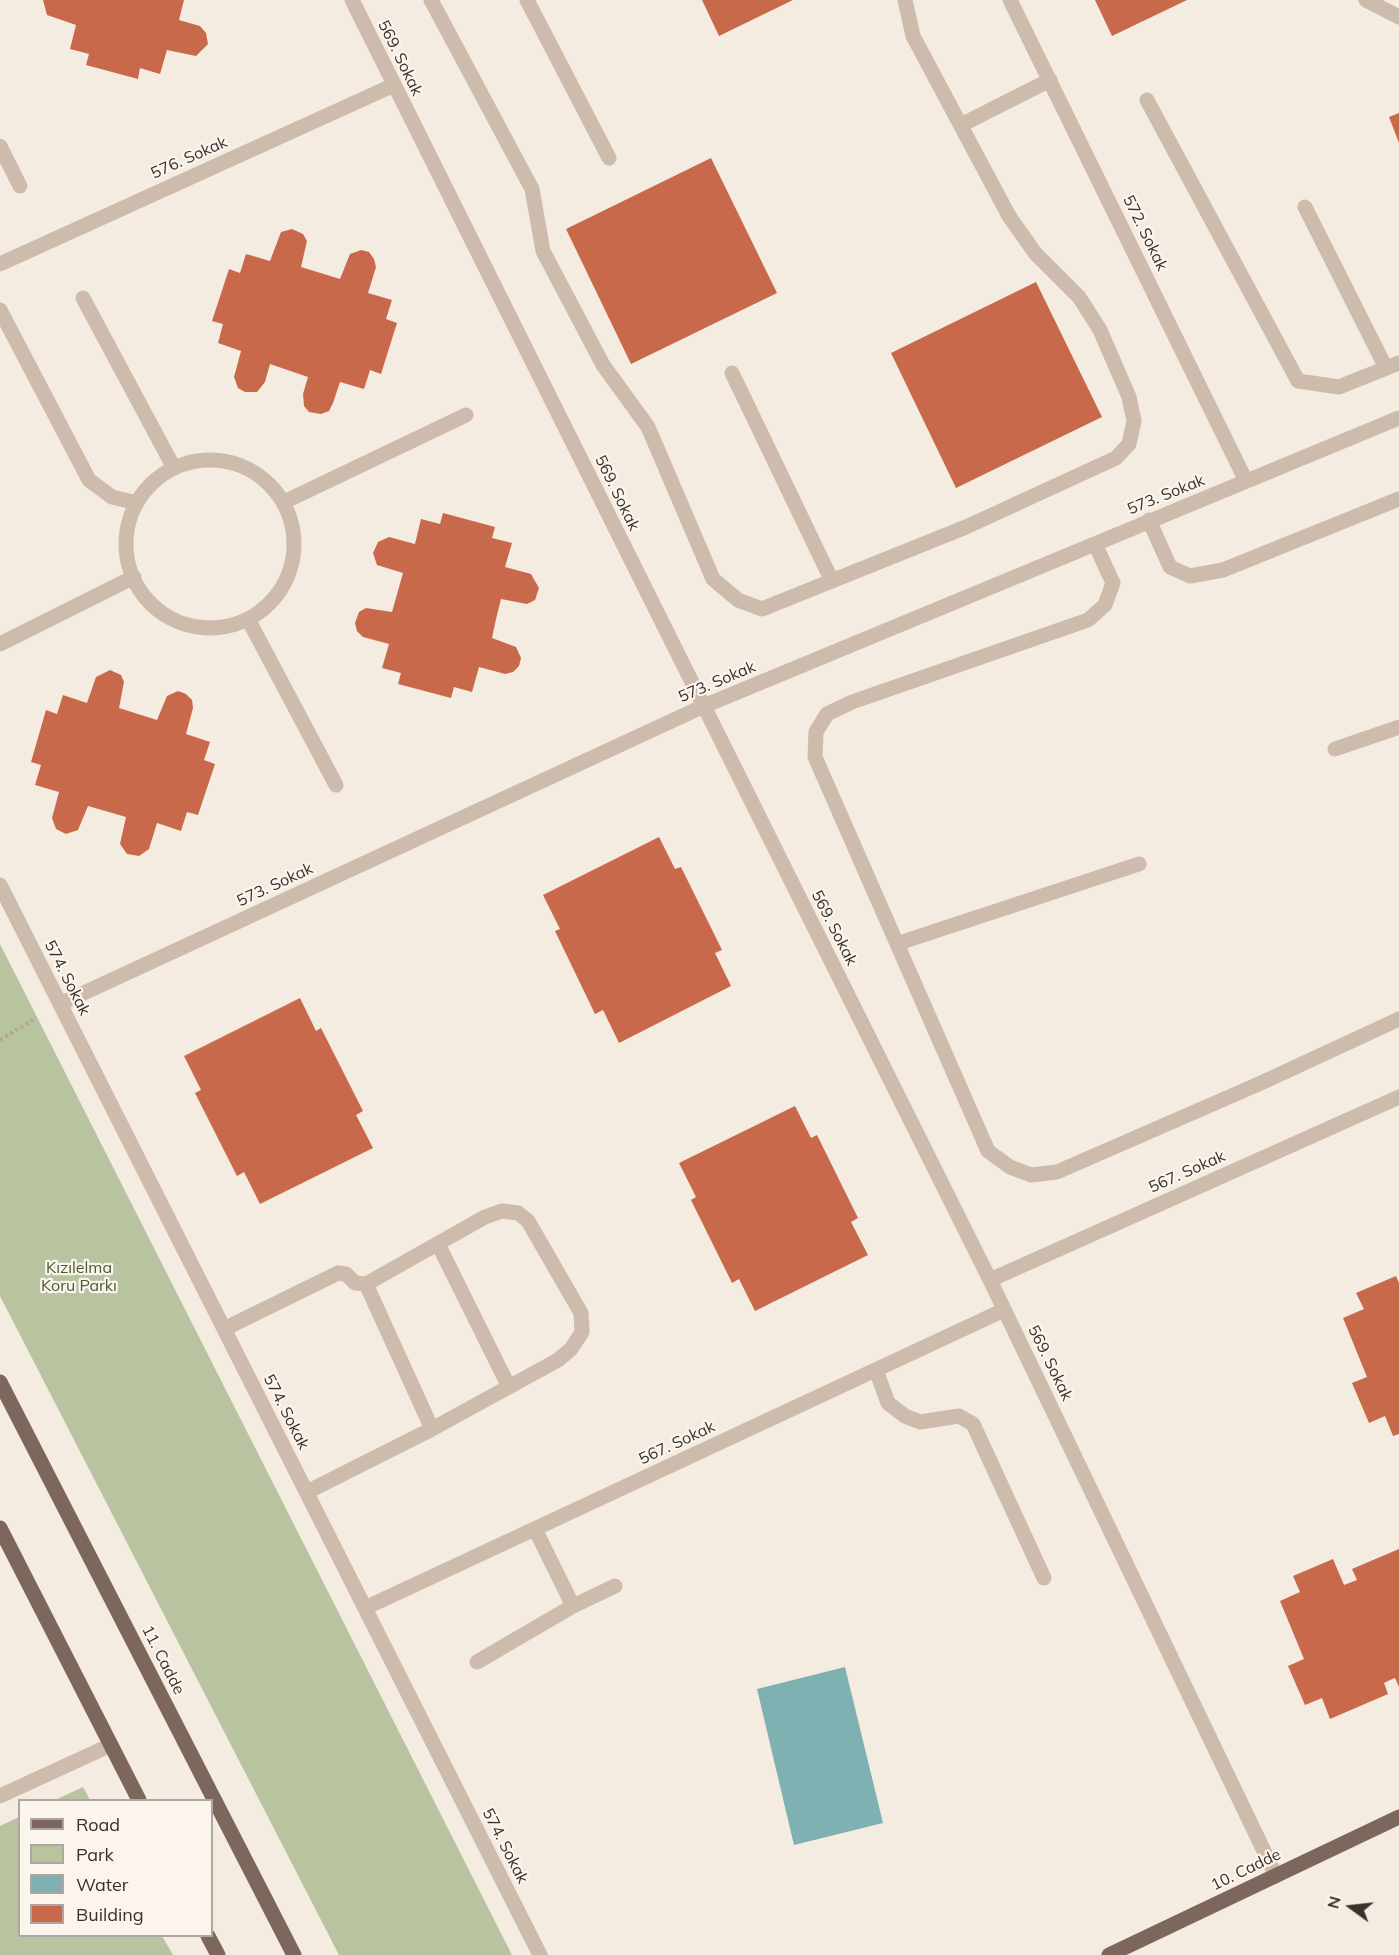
<!DOCTYPE html>
<html>
<head>
<meta charset="utf-8">
<style>
  body { margin:0 }
  #map { position:relative; width:1399px; height:1955px; overflow:hidden; background:#f4ebe1; font-family:Mulish,sans-serif }
  canvas { display:block }
  .legend { position:absolute; left:18px; top:1799px; width:195px; height:138px; box-sizing:border-box; background:#fbf5ee; border:2px solid #aea6a0; margin:0; padding:8px 10px; list-style:none; font-size:18px; color:#3b302b }
  .legend li { display:flex; align-items:center; gap:12px; height:30px }
  .legend b { width:30px; border:2px solid #aea6a0 }
  .north { position:absolute; left:1321px; top:1877px; width:60px; height:60px; -webkit-text-stroke:4px #fbf5ee; paint-order:stroke; rotate:285deg; font-size:16px; font-weight:700; line-height:24px; text-align:center; color:#3b302b }
  .north::after { content:''; display:block; margin:auto; width:21px; height:27px; background:#3b302b; clip-path:polygon(50% 0,100% 100%,50% 72%,0 100%) }
</style>
</head>
<body>
<div id="map">
<canvas width="1399" height="1955"></canvas>
<ul class="legend">
<li><b style="height:8px;background:#7d675c"></b>Road</li>
<li><b style="height:16px;background:#b8c4a0"></b>Park</li>
<li><b style="height:16px;background:#7fb0b2"></b>Water</li>
<li><b style="height:16px;background:#c8694b"></b>Building</li>
</ul>
<div class="north">N</div>
</div>
<script>
const g = document.querySelector('canvas').getContext('2d');
g.lineJoin = 'round';
function fill(path, color) { g.fillStyle = color; g.fill(path, 'evenodd'); }
const poly = rows => new Path2D(rows.map(r => 'M' + r).join(''));
function trace(path, color, width, dash) { g.strokeStyle = color; g.lineWidth = width; g.lineCap = dash ? 'butt' : 'round'; g.setLineDash(dash || []); g.stroke(path); }
function drawText(font, color, halo, rows, align = 'center') {
  g.font = font + ' Mulish,sans-serif'; g.lineWidth = 4.5; g.setLineDash([]); g.textBaseline = 'middle'; g.strokeStyle = halo; g.fillStyle = color; for (const [text, x, y, turn = 0] of rows) {
    g.save(); g.translate(x, y); g.rotate((+turn || 0) * Math.PI / 180); g.textAlign = isNaN(turn) ? turn : align; if (halo) g.strokeText(text, 0, 0); g.fillText(text, 0, 0); g.restore();
  }
}
const green = poly([
  [0,944,512,1955,339,1955,0,1296],
  [83,1787,90,1800,55,1800],
  [19,1817,20,1936,162,1936,173,1955,0,1955,0,1826]
]);
const water = poly([
  [845,1667,883,1823,794,1845,757,1689]
]);
const building = poly([
  [43,0,184,0,179,20,200,26,206,33,208,44,196,56,167,50,160,74,140,68,138,79,86,65,89,54,70,49,76,25,47,15],
  [702,0,793,0,719,36],
  [1095,0,1187,0,1112,36],
  [1399,113,1399,143,1389,117],
  [711,158,777,293,631,364,566,229],
  [292,229,303,234,307,241,301,267,340,279,350,254,361,250,369,252,374,259,376,267,368,293,392,300,386,319,397,323,381,374,370,370,364,389,340,382,333,403,329,411,321,414,309,412,304,406,303,394,308,377,270,364,265,382,257,392,245,392,238,388,234,377,241,351,218,343,223,324,212,321,229,269,240,273,246,254,270,261,281,232],
  [1036,282,1102,417,956,488,891,353],
  [443,513,495,527,492,538,512,543,505,567,531,574,539,588,535,600,527,604,501,599,496,619,492,638,516,647,521,658,519,666,513,672,505,674,479,667,472,692,454,687,451,698,398,684,401,673,382,668,389,644,363,637,357,631,355,623,359,612,366,608,392,612,403,573,377,565,373,553,378,542,389,537,415,544,421,519,440,524],
  [110,670,121,675,124,682,119,708,157,720,167,696,178,691,186,694,192,700,193,708,186,734,210,742,204,760,215,764,198,815,187,812,181,831,157,823,149,849,139,856,127,854,120,844,126,817,88,806,78,830,66,834,56,829,52,818,59,792,35,785,41,765,31,762,46,710,57,714,63,695,87,703,96,677],
  [659,837,675,869,681,867,722,950,715,953,731,986,619,1043,603,1010,595,1014,555,931,560,929,543,895],
  [300,998,316,1031,321,1028,363,1111,356,1115,373,1148,260,1204,244,1172,237,1176,195,1093,201,1090,184,1056],
  [795,1106,811,1138,817,1135,858,1218,851,1222,868,1255,755,1311,739,1279,732,1283,691,1200,696,1197,679,1163],
  [1396,1276,1399,1283,1399,1434,1393,1436,1385,1416,1369,1423,1352,1383,1367,1377,1343,1318,1364,1309,1356,1293],
  [1399,1549,1399,1687,1395,1678,1390,1680,1384,1683,1388,1694,1330,1719,1322,1698,1305,1705,1288,1666,1304,1659,1280,1601,1300,1592,1293,1576,1333,1559,1344,1585,1357,1580,1352,1569]
]);
const path = poly([
  [0,1040,36,1018]
]);
const minor = poly([
  [352,0,990,1280,1276,1876],
  [431,0,532,189,543,251,603,365,648,427,713,579,738,600,762,609,966,527,1116,458,1129,444,1134,421,1129,397,1100,330,1079,297,1035,253,1009,216,913,36,905,0],
  [527,0,609,158],
  [1010,0,1246,481],
  [1366,0,1399,17],
  [1147,100,1298,381,1339,387,1399,363],
  [961,125,1050,80],
  [0,146,20,186],
  [1305,207,1386,368],
  [0,264,394,85],
  [83,298,174,468],
  [0,310,89,480,112,497,137,503],
  [732,373,831,579],
  '126 544a84 84 0 1 1 168 0a84 84 0 1 1-168 0Z',
  [284,502,466,415],
  [1149,520,1170,567,1190,576,1223,570,1399,499],
  [1095,544,1113,583,1105,605,1088,620,852,702,827,714,816,732,815,757,988,1151,1010,1167,1031,1175,1057,1172,1261,1083,1399,1019],
  [248,619,336,785],
  [0,644,134,577],
  [1335,749,1399,727],
  [0,885,540,1955],
  [899,943,1139,864],
  [60,1004,704,706,1399,418],
  [438,1244,509,1387],
  [990,1280,1399,1097],
  [366,1284,432,1429],
  [224,1329,338,1273,346,1274,355,1283,366,1284,485,1217,502,1211,518,1213,528,1221,581,1313,582,1332,571,1349,558,1360,432,1429,307,1492],
  [876,1370,888,1403,905,1416,920,1422,959,1416,973,1424,1044,1578],
  [535,1529,573,1606],
  [365,1608,1004,1310],
  [477,1662,573,1606,615,1586],
  [0,1796,111,1745]
]);
const major = poly([
  [0,1382,294,1955],
  [0,1528,139,1800],
  [208,1936,218,1955],
  [1109,1955,1399,1817]
]);
const streetNames = [
  ["569. Sokak",400,58,64],
  ["576. Sokak",189,158,-24],
  ["572. Sokak",1145,233,64],
  ["569. Sokak",617,493,64],
  ["573. Sokak",1166,495,-22],
  ["573. Sokak",717,682,-23],
  ["573. Sokak",275,885,-25],
  ["569. Sokak",834,928,63],
  ["574. Sokak",67,978,63],
  ["567. Sokak",1187,1172,-24],
  ["569. Sokak",1050,1363,64],
  ["574. Sokak",286,1412,63],
  ["567. Sokak",677,1443,-25],
  ["11. Cadde",163,1660,63],
  ["574. Sokak",505,1846,63],
  ["10. Cadde",1246,1870,-26]
];
const parkNames = [
  ["Kızılelma",79,1268],
  ["Koru Parkı",79,1286]
];
fill(green, '#b8c4a0');
fill(water, '#7fb0b2');
fill(building, '#c8694b');
trace(path, '#b9a596', 4, [3, 3]);
trace(minor, '#cdbbac', 15);
trace(major, '#7d675c', 15);
drawText('16px', '#3b302b', '#fbf5ee', streetNames);
drawText('16px', '#4a5a2e', '#fbf5ee', parkNames);
</script>
</body>
</html>
